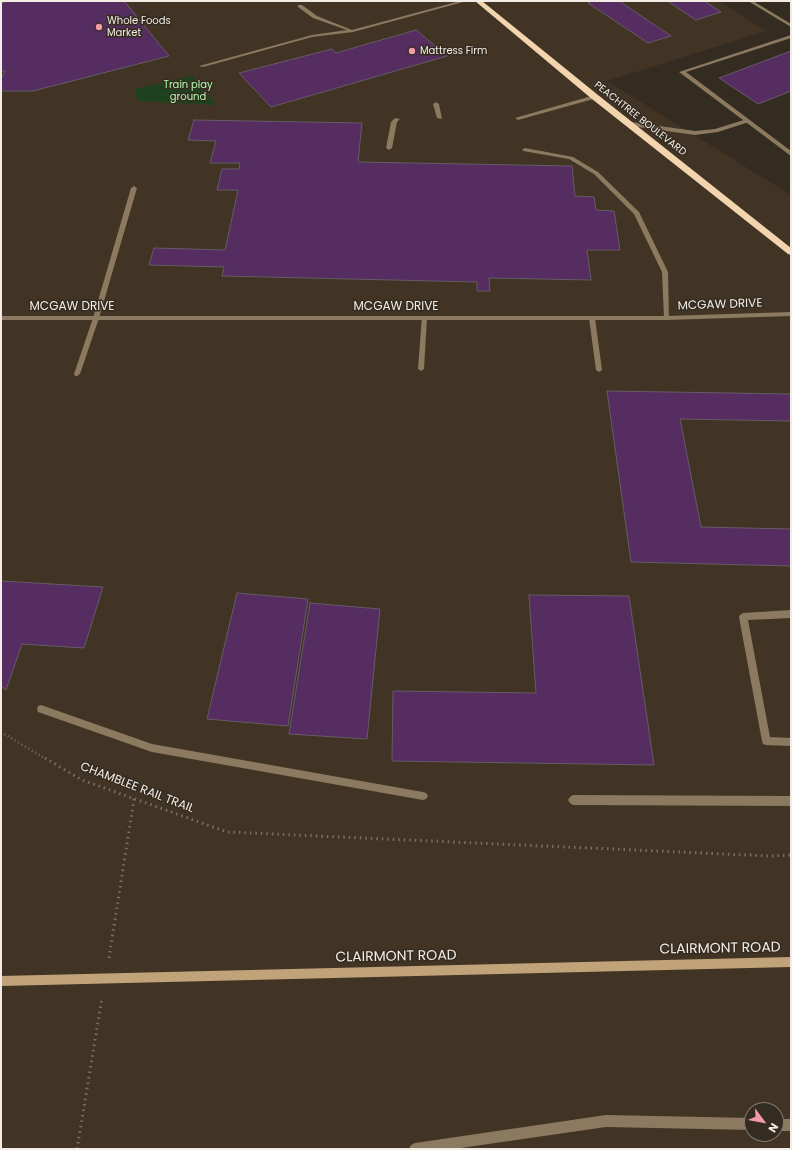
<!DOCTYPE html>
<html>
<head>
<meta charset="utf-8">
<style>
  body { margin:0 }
  #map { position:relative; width:792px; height:1150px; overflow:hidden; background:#352c21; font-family:Poppins,sans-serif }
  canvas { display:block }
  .frame { position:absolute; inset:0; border:2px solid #f2ece5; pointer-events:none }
  .north { position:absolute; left:744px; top:1102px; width:40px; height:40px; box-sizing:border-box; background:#352c21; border:1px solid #81796f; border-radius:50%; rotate:122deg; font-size:11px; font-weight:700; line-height:16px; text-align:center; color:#f2ece5 }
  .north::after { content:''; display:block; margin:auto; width:14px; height:18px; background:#f39aa8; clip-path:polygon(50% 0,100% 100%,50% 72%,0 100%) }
</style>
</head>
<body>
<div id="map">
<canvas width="792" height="1150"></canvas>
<div class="frame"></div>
<div class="north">N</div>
</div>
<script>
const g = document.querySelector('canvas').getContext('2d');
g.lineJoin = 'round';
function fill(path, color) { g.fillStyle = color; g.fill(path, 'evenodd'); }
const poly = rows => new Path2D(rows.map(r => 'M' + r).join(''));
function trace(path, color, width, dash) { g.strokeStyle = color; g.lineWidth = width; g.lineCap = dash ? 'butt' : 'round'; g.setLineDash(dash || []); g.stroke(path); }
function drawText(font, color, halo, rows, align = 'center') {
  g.font = font + ' Poppins,sans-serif'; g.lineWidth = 3; g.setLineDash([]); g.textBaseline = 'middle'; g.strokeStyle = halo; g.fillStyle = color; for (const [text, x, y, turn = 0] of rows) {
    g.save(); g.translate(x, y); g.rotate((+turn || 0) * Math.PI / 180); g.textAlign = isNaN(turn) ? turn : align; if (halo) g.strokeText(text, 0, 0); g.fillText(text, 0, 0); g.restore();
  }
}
const built = poly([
  [1,1,719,1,766,31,607,81,791,195,791,1149,1,1149],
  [752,1110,776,1110,776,1134,752,1134]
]);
const green = poly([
  [192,76,216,105,137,101,135,89]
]);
const building = poly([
  [9,1,124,1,169,56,33,91,1,91,1,79,5,71,1,71,1,3,9,1],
  [593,1,619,1,671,36,648,43,588,3,593,1],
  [667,1,704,1,721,12,696,20,667,1],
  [416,30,447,56,271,107,239,73,332,49,336,53,416,30],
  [791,51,791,91,758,104,719,78,791,51],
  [194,120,362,123,358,162,572,166,575,196,594,197,596,210,614,211,620,250,587,250,591,280,489,278,490,291,477,291,477,282,222,276,224,267,149,265,154,248,225,250,238,190,217,190,222,169,239,169,240,163,210,163,216,141,188,140,194,120],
  [607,391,791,394,791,421,680,419,701,527,791,529,791,566,631,562,607,391],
  [1,581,103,587,84,648,22,644,6,690,1,686,1,581],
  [237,593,308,599,288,726,207,719,237,593],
  [529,595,629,596,654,765,392,761,393,691,536,693,529,595],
  [310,603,380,609,367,739,289,734,310,603]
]);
const pathFar1 = poly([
  [1,732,46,759]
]);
const path = poly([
  [45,758,82,780,227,832,770,856,791,855],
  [109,958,134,799],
  [77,1149,102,998]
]);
const service = poly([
  [460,1,467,1,353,32,312,37,203,67,199,66,312,35,347,30,313,18,298,7,298,5,302,5,317,16,352,30,460,1],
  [595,95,597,96,597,98,518,120,515,118,595,95],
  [436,102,439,104,442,119,437,118,433,104,436,102],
  [395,118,400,119,397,122,392,148,389,150,386,148,391,122,395,118],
  [747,119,749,120,749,122,718,132,695,135,631,126,628,124,631,122,695,131,715,129,747,119],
  [525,148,573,157,598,172,639,212,668,272,669,320,665,320,664,318,662,272,634,214,594,174,569,159,523,151,522,150,525,148],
  [134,186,137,188,99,318,80,374,77,376,75,376,74,374,93,318,131,188,134,186],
  [422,316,426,316,427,318,424,369,421,371,418,369,422,316],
  [590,316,594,316,595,318,602,370,599,372,596,370,589,318,590,316],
  [791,610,791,618,748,620,770,737,791,738,791,746,766,745,763,744,762,741,739,617,740,615,743,613,791,610],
  [41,705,152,744,423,792,426,793,428,796,426,799,423,800,152,752,38,712,37,709,38,706,41,705],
  [573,795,791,796,791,806,573,805,570,803,568,800,570,797,573,795],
  [606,1115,752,1118,752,1130,606,1127,454,1149,409,1149,411,1145,415,1143,606,1115],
  [776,1119,791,1119,791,1131,776,1131,776,1119]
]);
const minor = poly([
  [748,1,753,1,791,24,791,27,748,1],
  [791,35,791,38,686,72,791,151,791,156,679,72,791,35],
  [791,312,791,316,667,320,1,320,1,316,667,316,791,312]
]);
const trunk = poly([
  [475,1,482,1,598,95,791,248,791,255,788,254,592,99,475,1]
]);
const secondaryBridge = poly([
  [1,981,791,962]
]);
const markers = [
  [99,27,4,"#f39aa8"],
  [412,51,4,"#f39aa8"]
];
const farPoinames = [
  ["Whole Foods",107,21],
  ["Market",107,33],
  ["Mattress Firm",420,51]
];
const farParknames = [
  ["Train play",188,85],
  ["ground",188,97]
];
const farStreetnames = [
  ["PEACHTREE BOULEVARD",640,119,38]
];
const streetNames = [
  ["MCGAW DRIVE",720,305,-2],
  ["MCGAW DRIVE",72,307],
  ["MCGAW DRIVE",396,307],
  ["CHAMBLEE RAIL TRAIL",137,788,21]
];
const nearStreetnames = [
  ["CLAIRMONT ROAD",720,949,-1],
  ["CLAIRMONT ROAD",396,957,-1]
];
fill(built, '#423424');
fill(green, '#1f421e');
fill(building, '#562d60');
trace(building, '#655b67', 1);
trace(pathFar1, '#777066', 2.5, [1, 3]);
trace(path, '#777066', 3, [1.5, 4]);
fill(service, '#8b7960');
fill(minor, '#8b7960');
fill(trunk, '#f2d4ae');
trace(secondaryBridge, '#c1a37a', 10);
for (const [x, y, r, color] of markers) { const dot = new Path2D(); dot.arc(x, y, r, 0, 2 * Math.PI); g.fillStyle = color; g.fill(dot); trace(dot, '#352c21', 1.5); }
drawText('10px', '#f2ece5', '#352c21', farPoinames, 'left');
drawText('10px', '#b1faad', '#352c21', farParknames);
drawText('10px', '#f2ece5', '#352c21', farStreetnames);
drawText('12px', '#f2ece5', '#352c21', streetNames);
drawText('14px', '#f2ece5', '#352c21', nearStreetnames);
</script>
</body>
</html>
